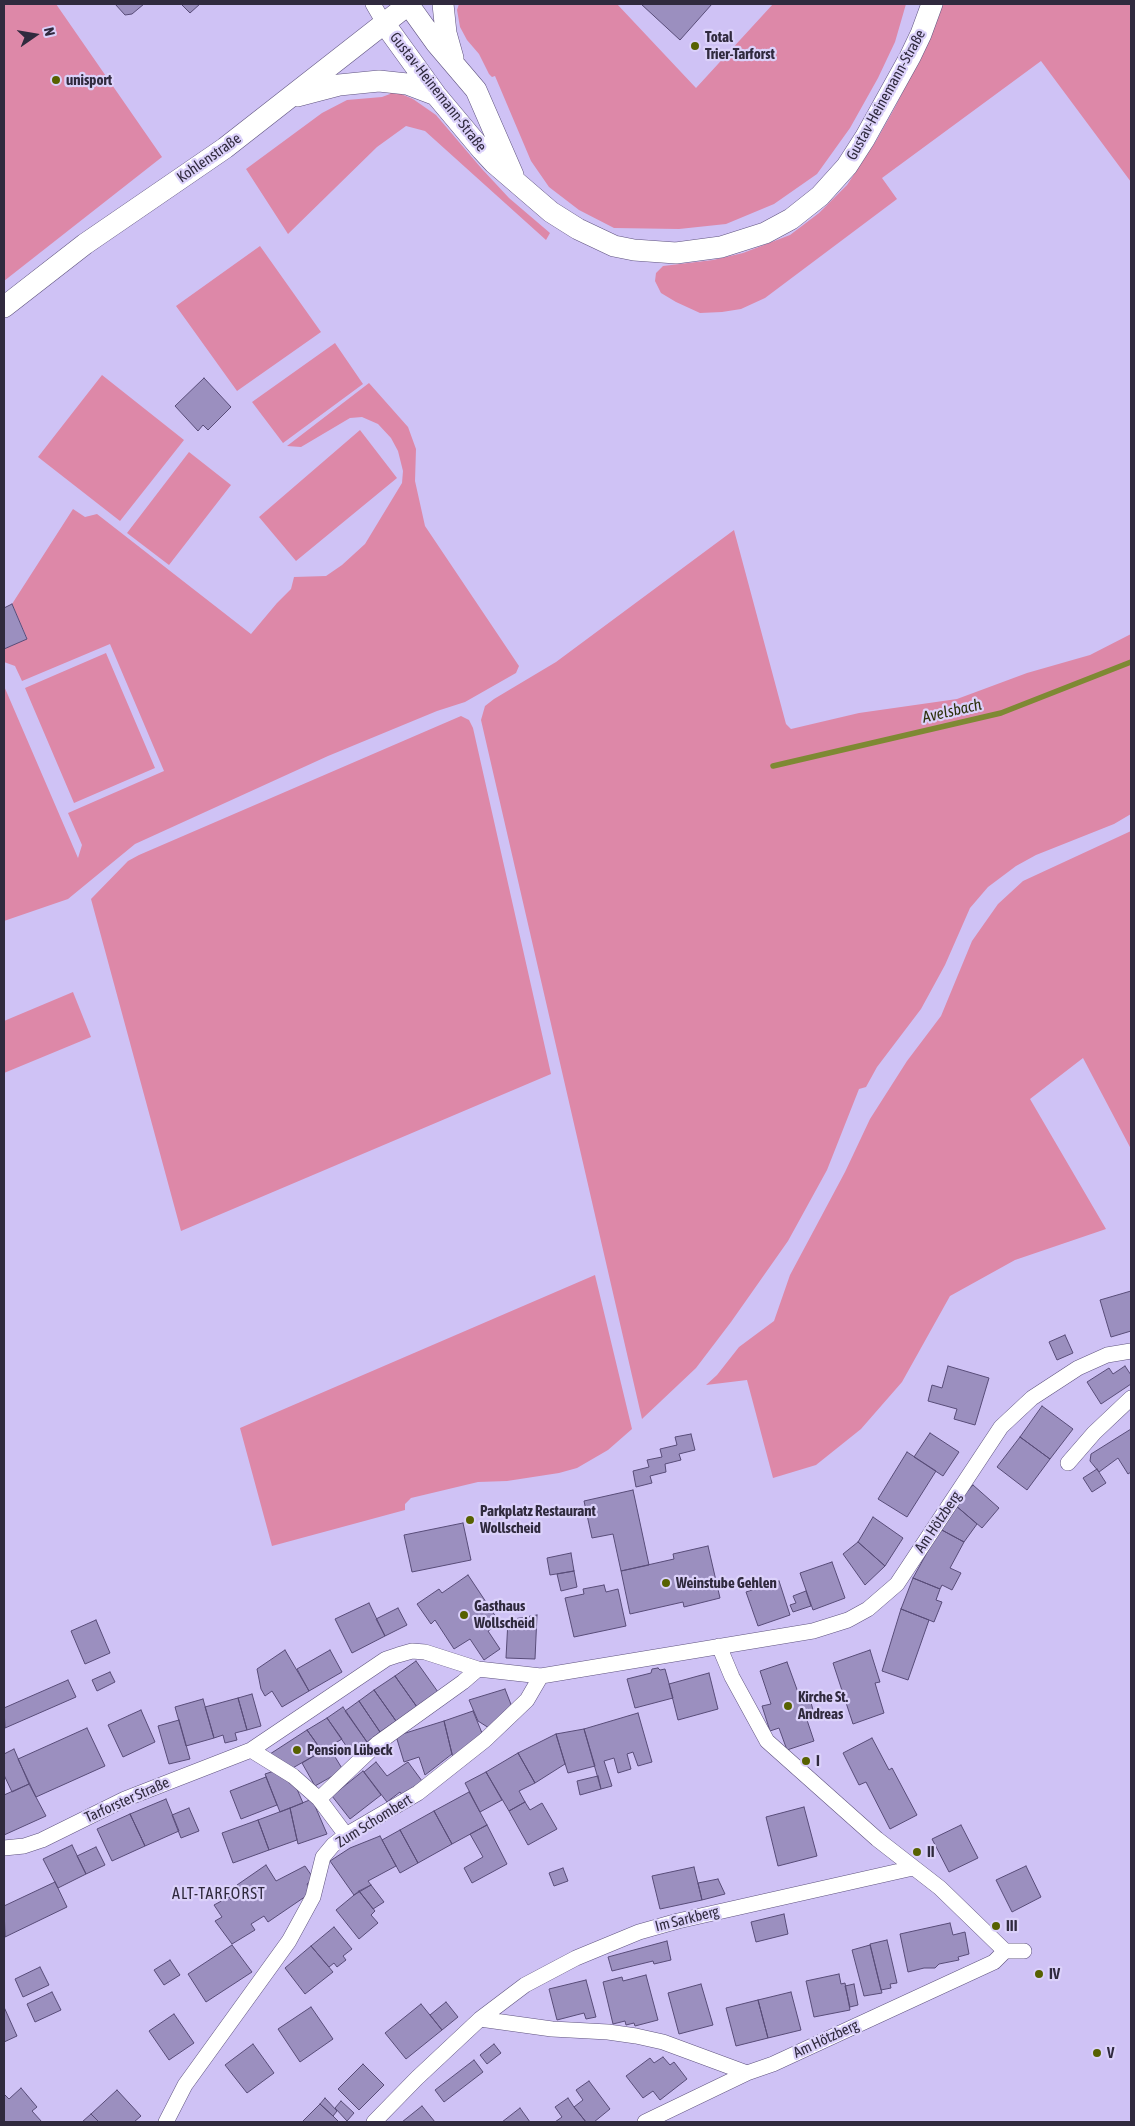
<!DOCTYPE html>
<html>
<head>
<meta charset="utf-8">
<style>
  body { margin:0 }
  #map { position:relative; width:1135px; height:2126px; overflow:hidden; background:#cfc2f5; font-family:"Asap Condensed",sans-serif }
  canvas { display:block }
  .frame { position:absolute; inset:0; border:5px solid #302a3e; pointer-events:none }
  .north { position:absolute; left:10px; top:10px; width:50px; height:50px; -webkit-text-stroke:4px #dbd1fa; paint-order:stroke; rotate:77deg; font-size:14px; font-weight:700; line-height:20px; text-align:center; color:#302a3e }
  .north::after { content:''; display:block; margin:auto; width:18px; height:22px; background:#302a3e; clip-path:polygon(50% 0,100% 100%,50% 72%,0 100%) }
</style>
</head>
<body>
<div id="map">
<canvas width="1135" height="2126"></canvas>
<div class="frame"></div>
<div class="north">N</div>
</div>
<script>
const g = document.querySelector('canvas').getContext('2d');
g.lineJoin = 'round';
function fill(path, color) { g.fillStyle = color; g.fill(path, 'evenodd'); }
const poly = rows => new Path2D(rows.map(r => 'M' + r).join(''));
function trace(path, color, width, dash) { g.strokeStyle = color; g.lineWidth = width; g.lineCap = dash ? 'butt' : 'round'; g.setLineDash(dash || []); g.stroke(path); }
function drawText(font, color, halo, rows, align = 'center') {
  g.font = font + ' "Asap Condensed",sans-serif'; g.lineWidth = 4.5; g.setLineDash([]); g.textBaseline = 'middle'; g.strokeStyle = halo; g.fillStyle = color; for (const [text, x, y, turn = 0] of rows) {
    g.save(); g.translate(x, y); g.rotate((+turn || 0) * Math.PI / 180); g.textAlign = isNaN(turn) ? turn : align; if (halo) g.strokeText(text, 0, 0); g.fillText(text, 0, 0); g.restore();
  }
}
const green = poly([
  [4,4,56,4,162,157,4,281],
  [459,4,617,4,696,88,773,4,906,4,895,42,878,78,850,128,817,174,774,204,726,224,679,229,614,228,579,210,549,187,531,161,495,76,492,77,489,74,479,54,467,40,460,27,457,10],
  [940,4,1131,4,1131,182,1041,61,882,178,897,199,765,298,741,309,722,312,700,313,676,302,661,293,655,281,656,273,663,266,713,260,743,253,790,235,819,213,847,185,876,141,894,109,914,70],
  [392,90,413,99,436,115,482,169,509,198,550,233,546,240,425,131,406,126,377,147,288,234,246,169,322,113,347,100,382,97,390,94],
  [260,246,321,332,237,391,176,306],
  [335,343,363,384,283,443,252,402],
  [102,375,184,440,120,521,38,457],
  [369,383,408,427,416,449,415,481,425,526,519,666,516,673,465,702,437,711,328,756,135,844,68,899,4,921,4,686,78,858,82,845,68,813,164,771,110,644,22,681,15,666,4,662,4,649,27,638,12,604,73,509,85,517,97,514,251,634,277,603,291,589,294,577,326,576,342,565,365,544,402,483,403,471,398,451,391,438,378,424,362,417,350,418,301,447,287,446],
  [360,430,397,478,296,561,259,517],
  [189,452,231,485,169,565,127,533],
  [734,530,786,724,791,729,859,713,957,699,1027,673,1090,655,1131,634,1131,814,1114,824,1036,855,1016,866,988,887,970,908,945,965,921,1009,877,1067,866,1087,859,1089,827,1170,788,1241,731,1322,696,1368,642,1419,481,720,485,706,494,699,556,662],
  [106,653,155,768,74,803,25,688],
  [461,716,469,720,473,728,551,1074,181,1231,91,899,128,861,139,855],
  [1131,831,1131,1149,1083,1058,1030,1099,1106,1229,1015,1260,950,1296,902,1382,861,1429,816,1465,773,1478,747,1380,706,1385,717,1375,739,1347,774,1321,790,1275,845,1172,870,1119,907,1061,941,1016,972,941,998,904,1023,881],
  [73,992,91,1037,4,1073,4,1021],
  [595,1275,632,1429,608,1450,577,1468,559,1473,507,1481,478,1482,411,1498,405,1504,405,1510,272,1546,240,1428]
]);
const stream = poly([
  [773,766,1001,713,1131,662]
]);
const building = poly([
  [115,4,144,4,132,14,125,15,115,4],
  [181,4,200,4,190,13,181,4],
  [641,4,712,4,680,40,641,4],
  [204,378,231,407,208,430,203,425,198,431,175,406,204,378],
  [12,604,27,639,4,649,4,608,12,604],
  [1131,1291,1131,1331,1111,1337,1100,1300,1131,1291],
  [1065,1335,1073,1353,1057,1360,1049,1342,1065,1335],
  [948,1366,989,1378,975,1425,954,1419,957,1409,928,1401,932,1385,942,1388,948,1366],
  [1125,1366,1131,1375,1131,1384,1101,1404,1087,1382,1109,1368,1113,1374,1125,1366],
  [1042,1406,1073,1429,1050,1459,1020,1437,1042,1406],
  [1131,1429,1131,1472,1128,1474,1118,1458,1099,1472,1090,1461,1091,1454,1131,1429],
  [930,1433,959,1452,943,1476,914,1457,930,1433],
  [691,1434,695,1450,679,1454,681,1460,665,1464,666,1472,650,1476,652,1483,636,1487,633,1471,649,1467,647,1460,662,1457,660,1449,677,1445,675,1437,691,1434],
  [1020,1437,1050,1459,1027,1490,997,1467,1020,1437],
  [907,1452,936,1471,907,1517,878,1499,907,1452],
  [1097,1469,1106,1483,1092,1492,1083,1478,1097,1469],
  [973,1485,999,1508,982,1528,955,1505,973,1485],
  [633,1490,649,1565,621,1571,613,1534,592,1538,584,1501,633,1490],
  [955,1505,977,1524,964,1542,940,1529,955,1505],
  [873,1517,903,1538,885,1566,858,1542,873,1517],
  [463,1523,471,1560,412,1572,404,1535,463,1523],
  [940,1529,964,1542,950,1568,961,1573,952,1590,942,1585,940,1589,913,1578,940,1529],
  [858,1542,885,1566,865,1585,843,1554,858,1542],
  [708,1546,720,1598,684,1607,683,1602,630,1614,621,1571,674,1559,673,1554,708,1546],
  [571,1553,574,1571,550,1575,547,1558,571,1553],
  [832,1562,845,1598,813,1610,800,1573,832,1562],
  [574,1571,577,1587,561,1591,557,1574,574,1571],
  [468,1575,500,1623,488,1631,500,1649,484,1660,470,1639,454,1649,435,1620,431,1624,417,1604,439,1589,442,1593,468,1575],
  [913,1578,940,1589,936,1600,942,1602,934,1622,901,1609,913,1578],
  [779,1581,790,1615,758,1626,746,1592,779,1581],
  [604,1585,606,1592,618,1589,626,1626,574,1637,565,1598,584,1594,583,1589,604,1585],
  [806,1591,811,1606,793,1612,790,1605,796,1603,793,1596,806,1591],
  [369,1603,385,1636,352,1653,335,1619,369,1603],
  [398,1608,407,1625,385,1636,376,1619,398,1608],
  [901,1609,929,1620,908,1680,882,1671,901,1609],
  [537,1615,535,1659,506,1658,508,1620,537,1615],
  [96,1620,110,1653,85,1664,71,1631,96,1620],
  [285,1650,309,1691,282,1707,272,1691,265,1696,261,1689,257,1669,285,1650],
  [330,1650,342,1672,309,1691,297,1669,330,1650],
  [870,1650,880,1682,875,1683,884,1713,853,1724,833,1663,870,1650],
  [416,1661,438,1692,417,1707,395,1676,416,1661],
  [787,1662,799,1695,808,1692,815,1717,807,1720,814,1741,787,1750,779,1728,770,1731,762,1706,771,1704,760,1671,787,1662],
  [658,1668,660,1670,665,1669,673,1698,635,1708,627,1679,651,1673,652,1669,658,1668],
  [110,1672,115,1682,97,1691,92,1680,110,1672],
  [709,1673,718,1709,678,1720,669,1684,709,1673],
  [395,1676,417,1707,396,1721,374,1690,395,1676],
  [68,1680,76,1697,5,1728,4,1708,68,1680],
  [505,1689,512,1707,489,1728,478,1721,469,1700,505,1689],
  [374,1690,396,1721,380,1732,359,1701,374,1690],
  [252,1694,261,1726,247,1730,238,1698,252,1694],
  [238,1698,247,1730,235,1733,237,1740,225,1743,223,1735,214,1738,205,1707,238,1698],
  [203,1699,214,1738,186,1746,175,1707,203,1699],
  [359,1701,380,1732,367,1742,345,1711,359,1701],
  [343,1707,367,1742,351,1753,327,1718,343,1707],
  [141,1710,155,1742,123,1757,108,1725,141,1710],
  [473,1711,482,1733,453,1758,444,1721,473,1711],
  [638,1713,652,1762,638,1766,633,1752,627,1754,631,1769,618,1773,614,1758,604,1761,612,1786,601,1789,584,1729,638,1713],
  [327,1718,342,1739,322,1751,307,1730,327,1718],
  [179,1720,190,1759,169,1764,158,1726,179,1720],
  [444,1721,452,1754,425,1775,419,1757,404,1762,396,1736,444,1721],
  [87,1728,105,1766,36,1797,18,1759,87,1728],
  [584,1729,595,1766,568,1773,556,1734,584,1729],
  [307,1730,322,1751,291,1769,270,1754,307,1730],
  [556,1734,565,1764,535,1783,518,1753,556,1734],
  [872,1738,889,1770,892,1768,917,1815,890,1829,866,1782,859,1785,843,1753,872,1738],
  [329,1747,343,1770,315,1786,302,1763,329,1747],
  [14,1749,29,1784,12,1792,4,1775,4,1754,14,1749],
  [518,1753,535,1783,519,1791,525,1802,509,1811,486,1772,518,1753],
  [376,1762,387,1776,408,1762,422,1781,402,1795,400,1792,387,1802,364,1772,376,1762],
  [277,1770,293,1780,303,1803,280,1812,265,1774,277,1770],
  [363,1771,381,1795,350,1819,332,1796,363,1771],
  [486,1772,502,1800,480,1812,465,1783,486,1772],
  [598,1776,601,1789,580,1795,577,1781,598,1776],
  [266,1777,277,1805,241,1819,230,1791,266,1777],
  [29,1784,46,1816,4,1835,4,1795,29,1784],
  [469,1792,487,1825,452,1844,434,1811,469,1792],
  [166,1799,179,1831,145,1846,130,1814,166,1799],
  [312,1799,327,1834,298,1844,290,1808,312,1799],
  [525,1802,530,1810,542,1803,557,1829,528,1845,509,1811,525,1802],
  [804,1807,817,1856,778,1866,766,1817,804,1807],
  [189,1808,199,1831,181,1838,172,1815,189,1808],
  [290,1808,297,1840,269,1850,258,1820,290,1808],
  [434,1811,452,1844,418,1863,400,1830,434,1811],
  [130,1814,145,1846,112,1861,97,1829,130,1814],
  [258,1820,269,1850,233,1863,222,1833,258,1820],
  [487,1825,507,1864,472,1883,464,1868,483,1857,470,1834,487,1825],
  [961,1825,978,1858,949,1872,932,1839,961,1825],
  [400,1830,418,1863,400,1873,382,1840,400,1830],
  [380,1836,396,1866,368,1881,371,1885,354,1895,330,1861,350,1848,380,1836],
  [72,1845,86,1874,58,1888,43,1859,72,1845],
  [96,1847,105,1865,86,1874,77,1856,96,1847],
  [266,1865,276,1881,305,1866,314,1879,307,1884,312,1892,268,1922,264,1916,251,1924,255,1930,232,1944,215,1921,222,1917,214,1905,229,1897,231,1900,241,1893,237,1885,266,1865],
  [1026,1866,1041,1897,1012,1912,996,1880,1026,1866],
  [694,1867,702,1900,660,1909,652,1876,694,1867],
  [563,1868,568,1881,554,1886,549,1873,563,1868],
  [718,1879,725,1894,702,1900,698,1883,718,1879],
  [55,1882,67,1907,5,1937,4,1906,55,1882],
  [371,1885,384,1902,373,1909,359,1891,371,1885],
  [359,1891,375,1911,371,1915,378,1923,359,1939,336,1910,359,1891],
  [784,1914,788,1934,756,1942,751,1922,784,1914],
  [950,1923,953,1935,965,1932,969,1954,958,1957,959,1960,939,1964,935,1968,924,1968,908,1972,900,1934,950,1923],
  [334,1927,352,1949,343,1956,346,1960,337,1967,334,1963,329,1967,311,1946,334,1927],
  [887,1940,897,1983,890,1984,891,1988,881,1990,870,1944,887,1940],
  [667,1941,671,1960,654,1964,653,1961,612,1971,608,1957,667,1941],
  [232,1945,252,1972,206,2002,188,1974,232,1945],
  [870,1945,882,1993,864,1996,852,1950,870,1945],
  [311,1946,333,1972,305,1994,285,1968,311,1946],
  [170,1960,180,1975,164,1985,154,1970,170,1960],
  [40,1967,49,1985,23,1997,15,1979,40,1967],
  [839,1974,841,1984,845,1983,850,2010,814,2017,806,1981,839,1974],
  [646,1975,658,2020,635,2026,634,2023,626,2025,625,2021,613,2024,603,1982,622,1977,623,1981,646,1975],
  [586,1980,596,2017,586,2019,584,2013,557,2020,549,1989,586,1980],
  [701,1984,713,2025,679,2034,668,1993,701,1984],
  [854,1984,858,2005,850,2007,845,1986,854,1984],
  [52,1992,61,2010,35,2022,27,2004,52,1992],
  [791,1992,801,2030,768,2038,758,2000,791,1992],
  [758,2000,768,2038,736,2046,726,2008,758,2000],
  [446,2002,458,2017,442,2030,430,2015,446,2002],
  [421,2004,442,2030,406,2059,385,2033,421,2004],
  [4,2007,17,2036,4,2042,4,2007],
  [311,2007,333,2039,300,2062,278,2029,311,2007],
  [174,2014,194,2043,169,2060,149,2031,174,2014],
  [253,2044,274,2073,247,2093,225,2065,253,2044],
  [494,2044,501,2053,487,2064,480,2055,494,2044],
  [663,2057,670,2065,674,2062,687,2079,660,2100,653,2091,643,2098,626,2076,650,2058,654,2063,663,2057],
  [474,2060,483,2072,444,2102,435,2090,474,2060],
  [363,2064,384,2085,359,2110,338,2089,363,2064],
  [589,2081,610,2109,594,2122,586,2122,574,2107,583,2100,576,2090,589,2081],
  [21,2088,37,2107,32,2111,42,2122,4,2122,4,2094,9,2099,21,2088],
  [117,2090,141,2116,134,2122,99,2122,91,2114,117,2090],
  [325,2098,337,2111,333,2116,320,2104,325,2098],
  [568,2098,574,2107,586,2122,555,2122,562,2117,555,2107,568,2098],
  [341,2101,354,2113,347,2121,335,2108,341,2101],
  [320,2104,333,2116,339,2122,302,2122,320,2104],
  [422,2106,435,2122,402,2122,422,2106],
  [520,2108,530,2122,502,2122,520,2108],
  [91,2114,99,2122,82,2122,91,2114]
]);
const minor = poly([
  [373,4,384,23],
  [1068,1463,1094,1433,1131,1398],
  [719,1646,732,1677,767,1741,877,1839,940,1888,1005,1951,1024,1951],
  [251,1750,293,1776,319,1799],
  [346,1835,319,1799,378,1743,463,1682,478,1669],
  [4,1848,24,1846,42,1840,125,1799,251,1750,386,1659,398,1655,412,1651,425,1652,478,1669,541,1676,813,1631,848,1620,868,1609,897,1584,1001,1427,1032,1398,1078,1368,1107,1355,1131,1351],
  [480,2019,552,2029,608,2032,636,2036,663,2042,747,2073],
  [166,2122,185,2085,289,1941,313,1897,323,1857,333,1845,346,1835,418,1793,485,1740,527,1700,541,1676],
  [374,2122,417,2078,480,2019,525,1985,576,1958,639,1932,678,1921,913,1868],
  [645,2122,747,2073,773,2064,994,1962,1005,1951]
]);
const secondary = poly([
  [408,4,436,43,476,90,513,175],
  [443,4,446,33,453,58],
  [384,23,436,95,482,150,494,163,551,212,578,229,614,246,634,250,676,253,721,247,765,233,791,219,820,196,847,166,865,138,910,57,921,34,932,4],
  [297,96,339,85,379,81,407,84,436,95],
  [4,307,85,244,225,148,409,4]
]);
const markers = [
  [695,46,5,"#576100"],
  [56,80,5,"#576100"],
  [470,1520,5,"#576100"],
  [666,1583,5,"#576100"],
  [464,1615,5,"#576100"],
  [788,1706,5,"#576100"],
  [297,1750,5,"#576100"],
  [806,1761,5,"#576100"],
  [917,1852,5,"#576100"],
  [996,1926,5,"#576100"],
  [1039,1974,5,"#576100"],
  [1097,2053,5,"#576100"]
];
const poiNames = [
  ["Total",705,37],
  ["Trier-Tarforst",705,54],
  ["unisport",66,80],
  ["Parkplatz Restaurant",480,1511],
  ["Wollscheid",480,1528],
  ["Weinstube Gehlen",676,1583],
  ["Gasthaus",474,1606],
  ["Wollscheid",474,1623],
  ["Kirche St.",798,1697],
  ["Andreas",798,1714],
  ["Pension Lübeck",307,1750],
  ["I",816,1761],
  ["II",927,1852],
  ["III",1006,1926],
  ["IV",1049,1974],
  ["V",1107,2053]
];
const streetNames = [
  ["Gustav-Heinemann-Straße",438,92,52],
  ["Gustav-Heinemann-Straße",886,95,-61],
  ["Kohlenstraße",209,158,-35],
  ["Am Hötzberg",938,1522,-56],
  ["Tarforster Straße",127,1800,-24],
  ["Zum Schombert",374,1821,-32],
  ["Im Sarkberg",687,1919,-14],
  ["Am Hötzberg",826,2039,-25]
];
const waterNames = [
  ["Avelsbach",952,711,-13]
];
const neighbourhoodNames = [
  ["ALT-TARFORST",219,1894]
];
fill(green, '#dd88a8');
trace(stream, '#7e8933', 5.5);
fill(building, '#9b8fbf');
trace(building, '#584c78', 1);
trace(minor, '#5f537f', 16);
trace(secondary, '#5f537f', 22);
trace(minor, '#fff', 15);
trace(secondary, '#fff', 21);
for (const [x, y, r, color] of markers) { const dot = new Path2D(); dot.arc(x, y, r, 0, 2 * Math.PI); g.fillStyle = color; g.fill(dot); trace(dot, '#dbd1fa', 2); }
drawText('bold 15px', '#302a3e', '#dbd1fa', poiNames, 'left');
drawText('15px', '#302a3e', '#dbd1fa', streetNames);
drawText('italic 16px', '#2c300b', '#dbd1fa', waterNames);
g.letterSpacing = '1px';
drawText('16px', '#302a3e', '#dbd1fa', neighbourhoodNames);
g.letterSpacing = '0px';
</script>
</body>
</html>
